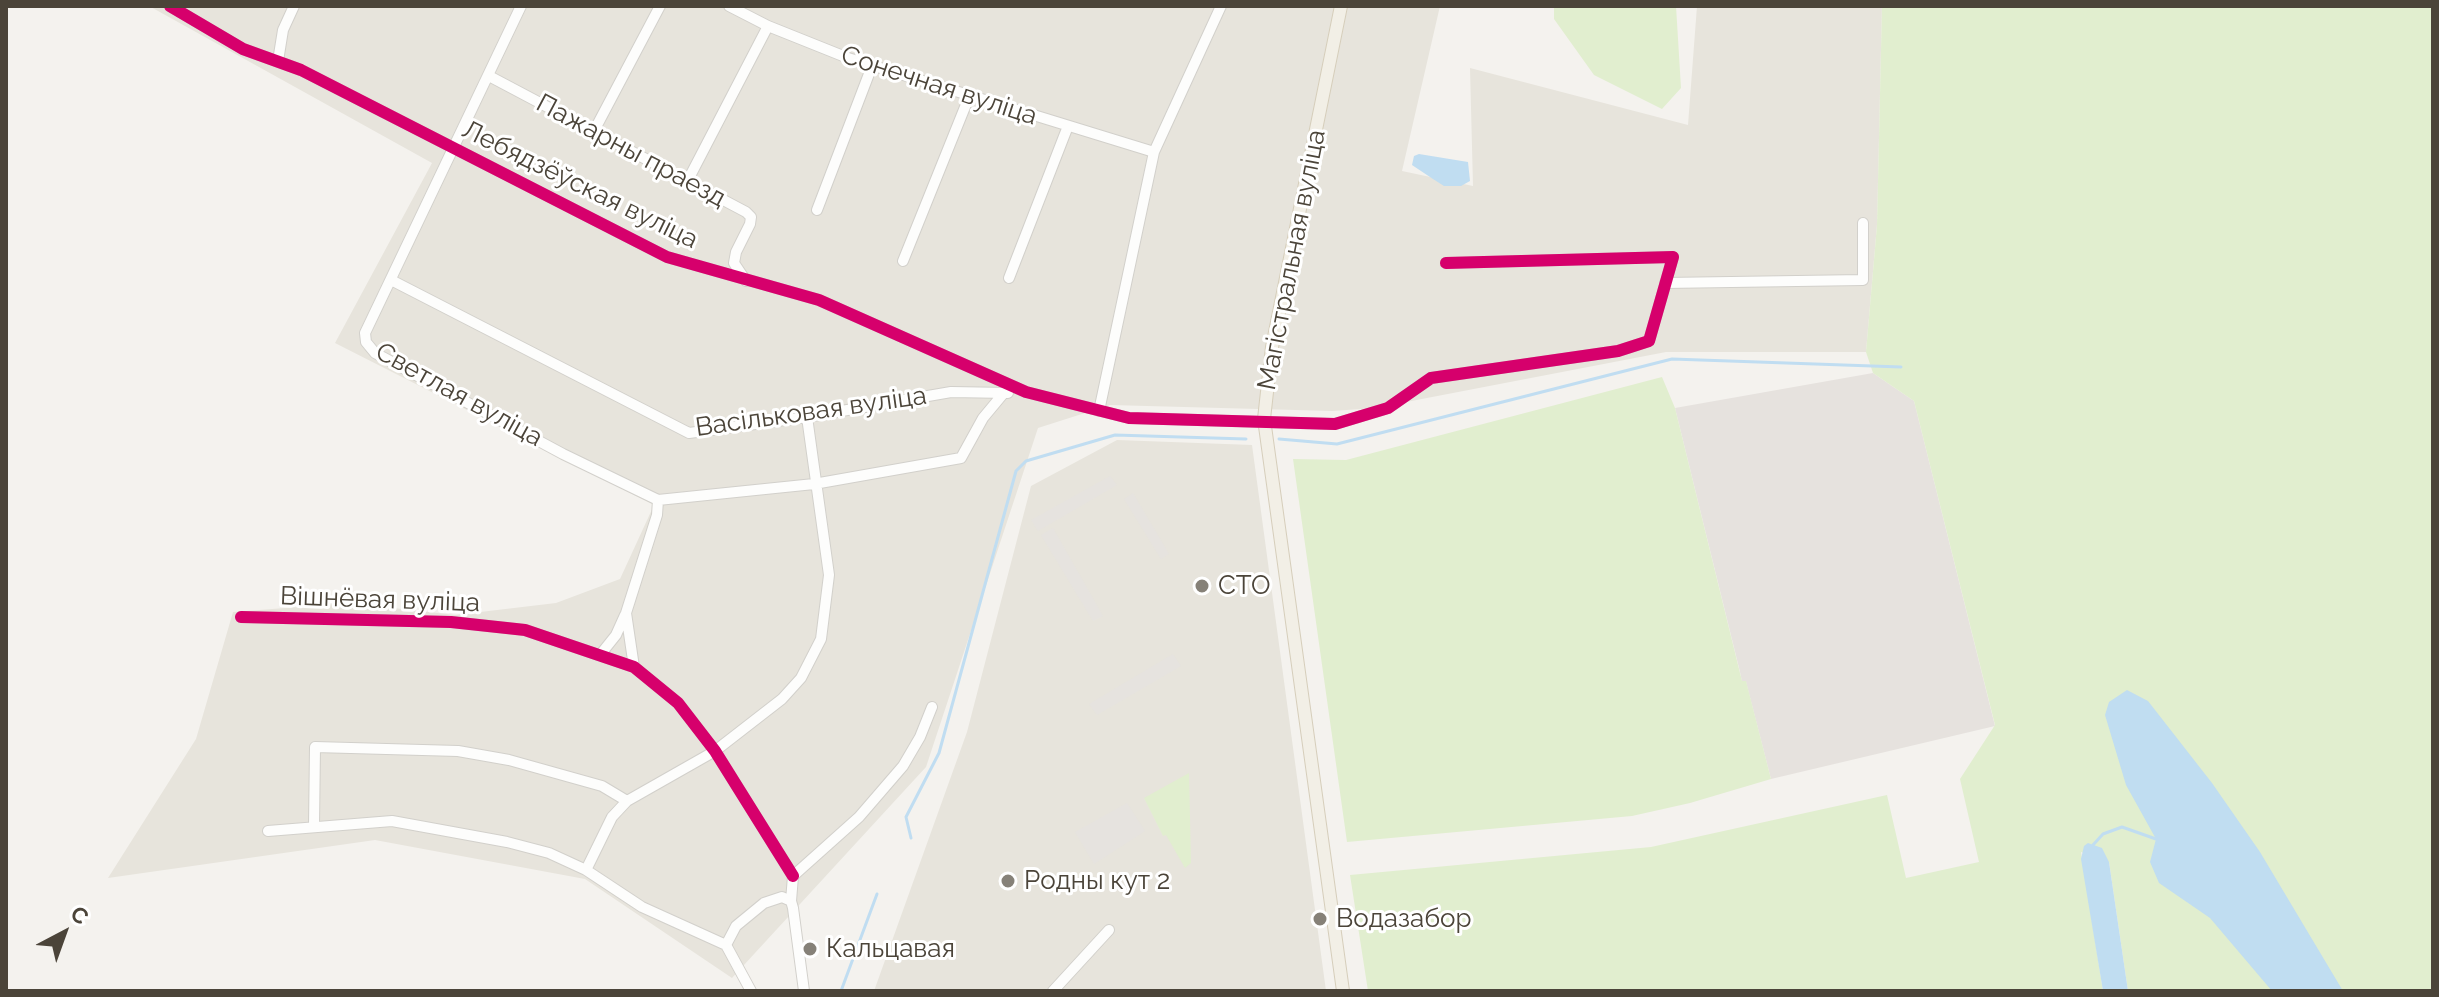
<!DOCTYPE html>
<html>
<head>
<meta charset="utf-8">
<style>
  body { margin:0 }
  #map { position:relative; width:2439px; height:997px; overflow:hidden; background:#f4f2ee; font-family:Raleway,sans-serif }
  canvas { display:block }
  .frame { position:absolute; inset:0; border:8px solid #4b4439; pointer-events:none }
  .north { position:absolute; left:24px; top:893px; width:80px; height:80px; -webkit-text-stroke:6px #fff; paint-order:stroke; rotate:41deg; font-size:22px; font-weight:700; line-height:32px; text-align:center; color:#4b4439 }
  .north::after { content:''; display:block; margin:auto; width:28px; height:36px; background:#4b4439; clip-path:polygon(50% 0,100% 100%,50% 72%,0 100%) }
</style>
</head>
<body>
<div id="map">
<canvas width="2439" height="997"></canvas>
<div class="frame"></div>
<div class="north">С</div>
</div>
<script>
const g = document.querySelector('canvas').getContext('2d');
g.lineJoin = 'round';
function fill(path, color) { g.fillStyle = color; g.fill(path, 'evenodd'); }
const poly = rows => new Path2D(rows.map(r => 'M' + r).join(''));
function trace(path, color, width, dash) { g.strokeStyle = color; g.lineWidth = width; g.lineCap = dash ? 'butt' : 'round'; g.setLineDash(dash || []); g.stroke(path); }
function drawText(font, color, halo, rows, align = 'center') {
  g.font = font + ' Raleway,sans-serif'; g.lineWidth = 6; g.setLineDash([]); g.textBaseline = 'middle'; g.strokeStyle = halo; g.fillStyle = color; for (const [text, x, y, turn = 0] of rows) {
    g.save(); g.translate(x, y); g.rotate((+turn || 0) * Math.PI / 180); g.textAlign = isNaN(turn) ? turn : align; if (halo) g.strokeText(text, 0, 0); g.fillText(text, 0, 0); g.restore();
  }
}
const residential = poly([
  [149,6,1440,6,1402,171,1473,186,1470,68,1688,125,1697,6,1882,6,1877,225,1866,352,1666,352,1375,408,1332,411,1110,405,1038,428,926,767,732,978,585,879,375,840,108,878,196,739,233,612,350,603,455,615,556,603,620,579,654,505,335,343,432,163],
  [1117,440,1252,445,1326,991,874,991,967,732,1031,486]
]);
const industrial = poly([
  [1873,373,1914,401,1995,726,1771,779,1746,682,1742,682,1740,672,1675,408]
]);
const green = poly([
  [1554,6,1676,6,1681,88,1662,109,1594,75,1554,19],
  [1882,6,2433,6,2433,991,2128,991,2109,862,2081,852,2103,991,1368,991,1350,875,1651,847,1887,795,1906,878,1979,862,1960,779,1995,725,1914,401,1873,373,1866,352,1877,225],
  [1662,377,1675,408,1740,673,1742,681,1746,681,1771,779,1690,803,1632,816,1347,842,1293,459,1346,460],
  [1189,773,1191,863,1185,868,1166,835,1163,836,1144,798]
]);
const parking = poly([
  [1110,476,1117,485,1038,531,1031,520],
  [1133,493,1169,554,1161,559,1124,499],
  [1053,528,1103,616,1093,621,1041,535],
  [1173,654,1181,666,1097,715,1089,704],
  [1127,803,1145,831,1094,864,1075,832]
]);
const water = poly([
  [1419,154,1468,162,1470,181,1461,186,1444,186,1433,179,1412,165,1414,156],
  [2127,690,2148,701,2212,783,2260,852,2343,991,2272,991,2210,918,2159,883,2150,862,2156,839,2126,785,2105,715,2109,702],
  [2088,843,2102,848,2109,862,2128,991,2103,991,2081,859,2084,846]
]);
const stream = poly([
  [1279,439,1337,444,1672,359,1901,367],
  [911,838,906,817,939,753,1016,471,1026,461,1115,435,1246,439],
  [2093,845,2103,834,2122,827,2156,839],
  [841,991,877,894]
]);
const minor = poly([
  [170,6,243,49,301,70,667,257,819,300,1026,392,1129,418,1335,424,1388,408,1431,378,1618,351,1649,341,1673,257,1446,263],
  [521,6,365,333,366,342,375,353,563,454,658,500,814,484,961,458,983,418,1003,394],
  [729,6,768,26,848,58,1154,152],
  [278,61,283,30,294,6],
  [489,76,746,212,751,217,750,224,736,252,734,263,746,281],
  [594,131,660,6],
  [688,180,768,26],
  [817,210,872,66],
  [903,261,969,97],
  [1009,278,1068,126],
  [391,280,689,433,807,417,951,392,1008,393],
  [1665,283,1863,280,1863,223],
  [1099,411,1154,152,1221,6],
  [241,617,451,622,525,630,634,667,678,703,715,751,793,876],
  [600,655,616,635,625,615],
  [634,667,626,613,657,515,658,500],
  [314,826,315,747,458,751,509,760,602,786,627,801],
  [268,831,392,821,507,842,549,853,586,870,642,907,726,945],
  [586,870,612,817,627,801,715,751,782,699,801,678,821,639,829,575,807,417],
  [793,876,859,817,903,766,920,737,932,707],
  [791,901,793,876],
  [751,991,726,945,736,926,764,903,782,897,791,901,793,908,804,991],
  [1053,991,1109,930]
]);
const major = poly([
  [1341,6,1272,347,1264,419,1343,991]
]);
const cycleway = poly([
  [170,6,243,49,301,70,667,257,819,300,1026,392,1129,418,1335,424,1388,408,1431,378,1618,351,1649,341,1673,257,1446,263],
  [241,617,451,622,525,630,634,667,678,703,715,751,793,876]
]);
const markers = [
  [1202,586,8,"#868178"],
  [1008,881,8,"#868178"],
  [1320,919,8,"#868178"],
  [810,949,8,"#868178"]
];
const streetNames = [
  ["Сонечная вуліца",939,86,18],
  ["Пажарны праезд",631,151,28],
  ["Лебядзёўская вуліца",580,185,26],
  ["Магістральная вуліца",1292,260,-79],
  ["Светлая вуліца",459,395,29],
  ["Васільковая вуліца",811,412,-8],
  ["Вішнёвая вуліца",380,600,2]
];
const poiNames = [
  ["СТО",1218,586],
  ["Родны кут 2",1024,881],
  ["Водазабор",1336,919],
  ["Кальцавая",826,949]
];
fill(residential, '#e7e4dc');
fill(industrial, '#e6e2de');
fill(green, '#e1eecf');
fill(parking, '#e6e3df');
fill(water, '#c0ddf1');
trace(stream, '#c0ddf1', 3);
trace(minor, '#d2d0cb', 12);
trace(major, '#d6cebb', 14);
trace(minor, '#fdfdfc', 10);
trace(major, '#f2efe6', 12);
trace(cycleway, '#d6006c', 12);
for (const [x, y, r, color] of markers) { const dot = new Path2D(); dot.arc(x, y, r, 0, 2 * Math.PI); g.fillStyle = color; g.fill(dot); trace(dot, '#fff', 3); }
drawText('26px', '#4b4439', '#fff', streetNames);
drawText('26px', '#4b4439', '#fff', poiNames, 'left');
</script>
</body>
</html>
